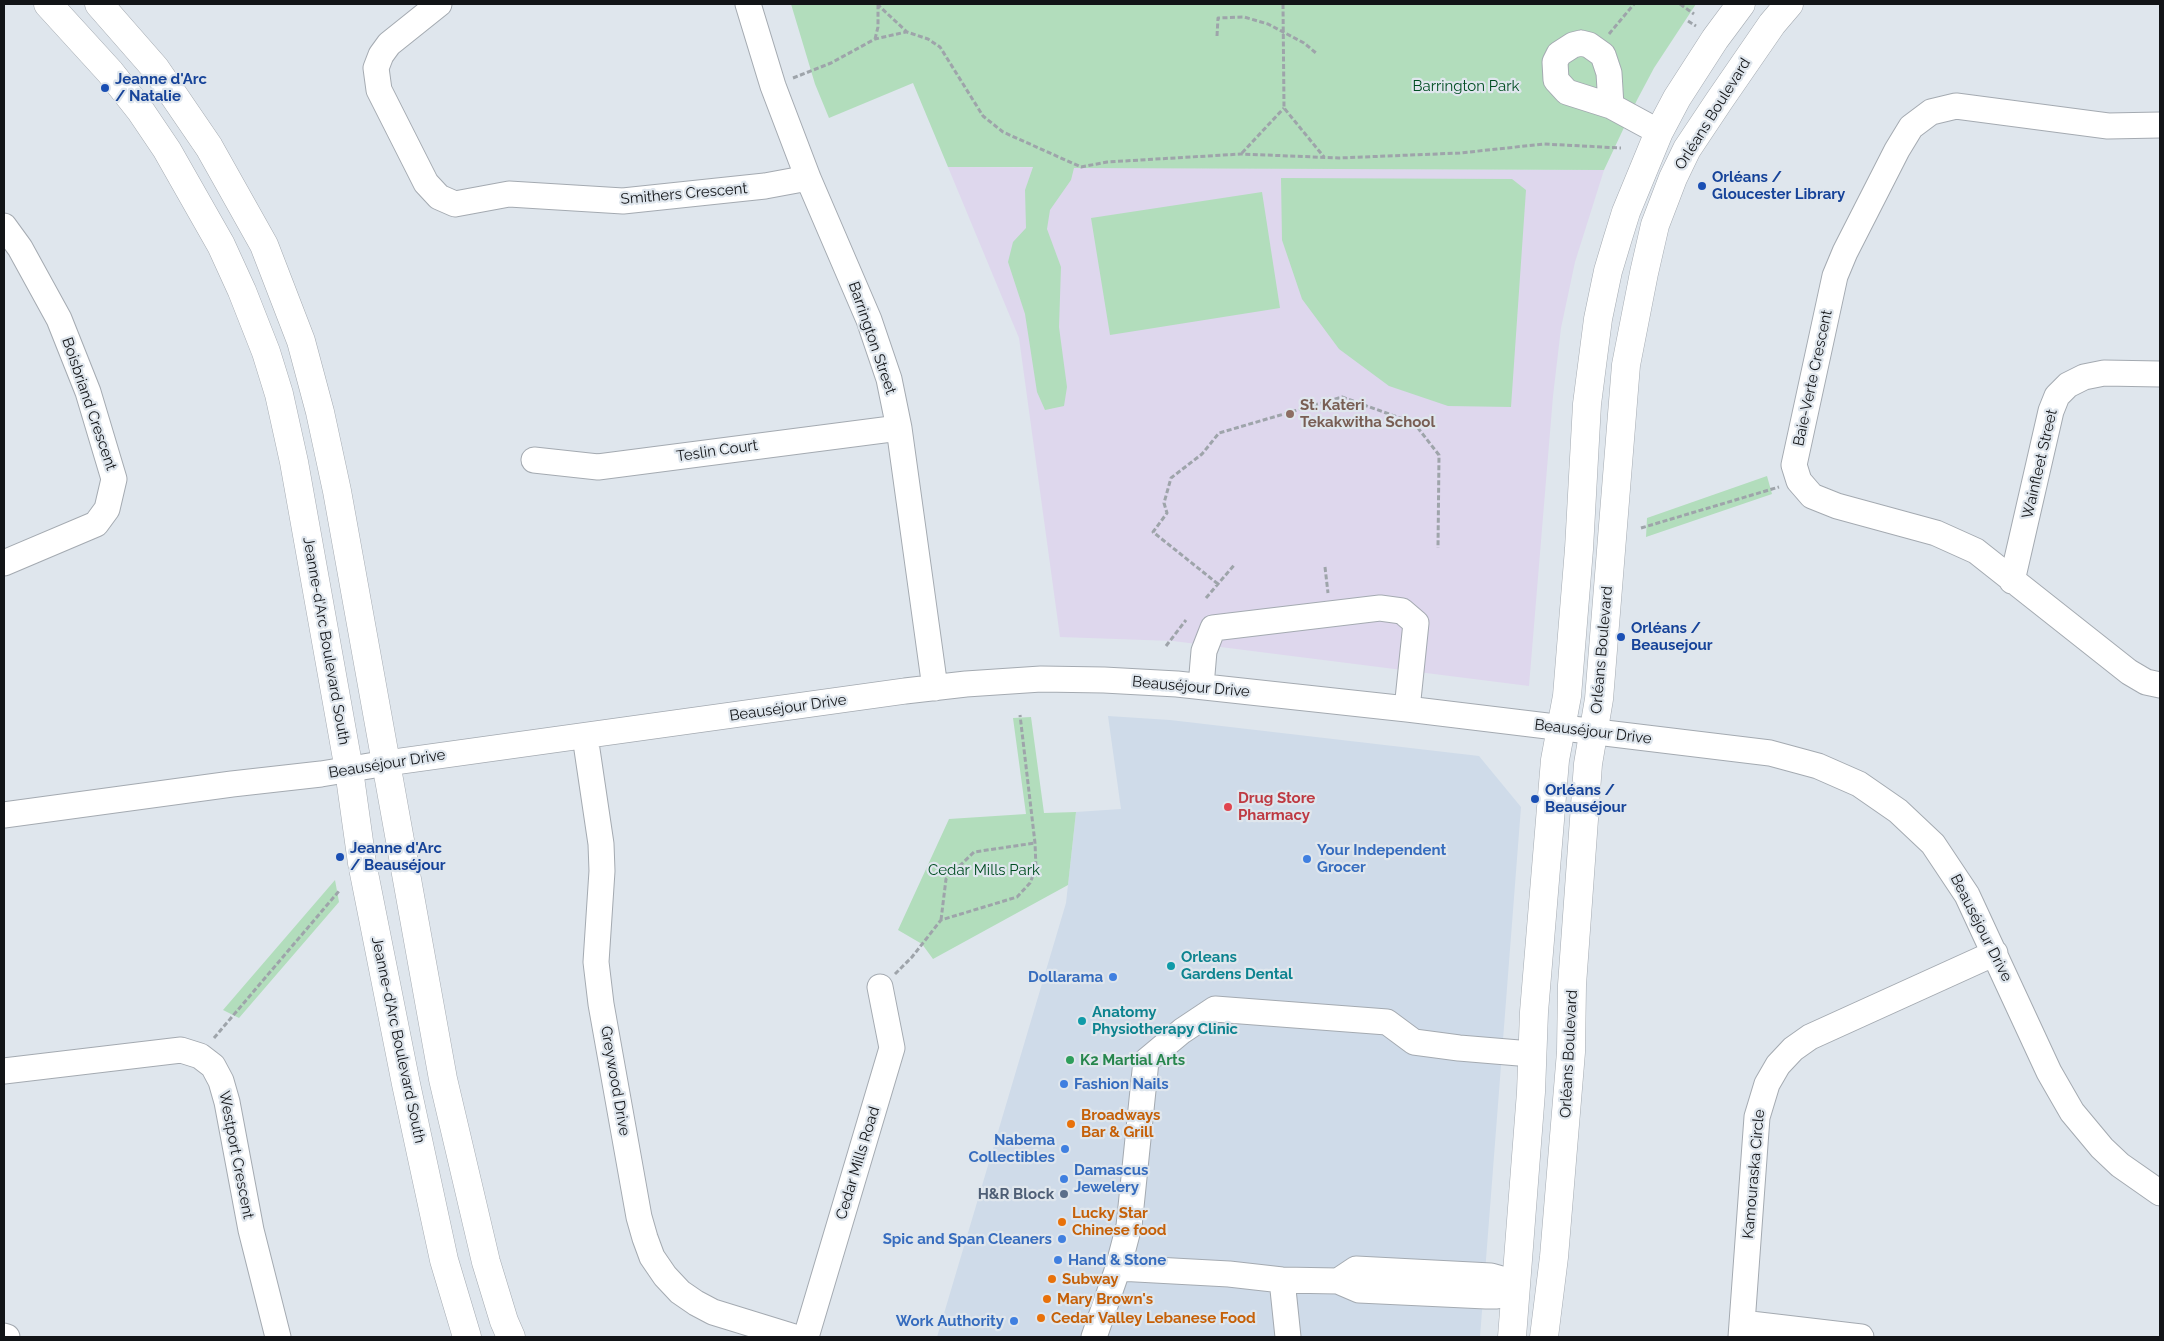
<!DOCTYPE html>
<html>
<head>
<meta charset="utf-8">
<style>
  body { margin:0 }
  #map { position:relative; width:2164px; height:1341px; overflow:hidden; background:#dfe6ed; font-family:Raleway,sans-serif }
  canvas { display:block }
  .frame { position:absolute; inset:0; border:5px solid #121417; pointer-events:none }
</style>
</head>
<body>
<div id="map">
<canvas width="2164" height="1341"></canvas>
<div class="frame"></div>
</div>
<script>
const g = document.querySelector('canvas').getContext('2d');
g.lineJoin = 'round';
function fill(path, color) { g.fillStyle = color; g.fill(path, 'evenodd'); }
const poly = rows => new Path2D(rows.map(r => 'M' + r).join(''));
function trace(path, color, width, dash) { g.strokeStyle = color; g.lineWidth = width; g.lineCap = dash ? 'butt' : 'round'; g.setLineDash(dash || []); g.stroke(path); }
function drawText(font, color, halo, rows, align = 'center') {
  g.font = font + ' Raleway,sans-serif'; g.lineWidth = 4.5; g.setLineDash([]); g.textBaseline = 'middle'; g.strokeStyle = halo; g.fillStyle = color; for (const [text, x, y, turn = 0] of rows) {
    g.save(); g.translate(x, y); g.rotate((+turn || 0) * Math.PI / 180); g.textAlign = isNaN(turn) ? turn : align; if (halo) g.strokeText(text, 0, 0); g.fillText(text, 0, 0); g.restore();
  }
}
const built = poly([
  [1108,716,1170,720,1479,756,1521,807,1480,1337,937,1337,1066,903,1076,812,1121,809]
]);
const education = poly([
  [948,167,1604,170,1575,262,1561,328,1553,396,1529,686,1173,641,1060,637,1019,338]
]);
const green = poly([
  [791,4,1696,4,1654,68,1637,100,1604,170,1074,168,1071,180,1050,210,1047,229,1061,267,1059,327,1067,387,1064,406,1045,410,1037,392,1025,314,1008,262,1013,242,1026,228,1025,190,1033,167,948,167,913,83,829,118,815,84],
  [1281,178,1512,179,1526,190,1511,407,1448,406,1389,386,1339,349,1302,299,1282,240],
  [1262,192,1280,308,1110,335,1091,218],
  [1767,476,1772,494,1646,537,1647,518],
  [1031,717,1044,813,1076,812,1068,885,933,959,922,944,898,930,949,819,1026,814,1013,718],
  [335,880,339,902,239,1018,223,1010]
]);
const path = poly([
  [877,4,907,32,928,39,940,47,983,116,1003,132,1081,167,1107,162,1241,154,1339,158,1460,153,1544,144,1621,148],
  [1283,4,1284,108,1324,157],
  [1680,4,1694,14],
  [1688,21,1696,26],
  [1609,34,1634,4],
  [1217,36,1218,18,1244,17,1268,24,1304,43,1316,53],
  [875,39,878,27,878,6],
  [793,78,831,63,875,39,906,32],
  [1242,153,1284,108],
  [1641,528,1779,487],
  [1325,567,1328,593],
  [1218,584,1153,532,1167,513,1164,503,1171,478,1202,454,1219,433,1342,397,1414,423,1439,455,1438,548],
  [1206,598,1235,564],
  [1166,646,1186,620],
  [941,920,946,879,974,852,1035,843],
  [895,974,912,957,941,920,1017,897,1030,883,1036,868,1035,843,1020,715],
  [214,1038,339,891]
]);
const minor = poly([
  [439,4,389,44,381,55,376,68,379,90,426,183,439,197,455,204,509,194,623,201,765,186,808,178],
  [748,4,773,86,808,178,869,320,889,379,899,428,935,688],
  [1581,43,1589,45,1603,55,1609,73,1611,106,1567,92,1556,80,1555,62,1559,54,1573,45,1581,43],
  [1611,106,1659,132],
  [2160,125,2108,126,1956,106,1931,112,1911,127,1897,150,1845,252,1835,276,1794,465,1799,481,1812,496,1837,506,1936,533,1976,551,2129,672,2146,682,2160,685],
  [4,226,20,248,59,319,88,392,114,479,107,509,96,524,4,563],
  [534,460,598,467,899,428],
  [2012,581,2051,411,2057,396,2068,385,2084,377,2104,373,2160,374],
  [1201,686,1204,651,1213,628,1380,608,1402,611,1416,623,1407,709],
  [585,736,601,844,602,871,596,962,601,1004,639,1217,645,1238,652,1257,665,1276,680,1292,696,1303,713,1312,794,1337],
  [4,815,232,784,321,774,387,763,905,691,966,684,1041,679,1104,680,1177,684,1407,709,1770,753,1818,766,1859,784,1898,811,1933,844,1967,895,2049,1072,2072,1112,2102,1148,2120,1165,2160,1193],
  [4,1071,181,1050,200,1056,213,1066,221,1081,227,1102,251,1230,278,1337],
  [1118,1268,1229,1274,1282,1280,1338,1281,1359,1290,1486,1296,1497,1296,1516,1283],
  [1282,1280,1288,1337],
  [1338,1281,1356,1269,1491,1276,1516,1283],
  [1742,1323,1861,1337],
  [4,1336,7,1337],
  [806,1337,892,1048,880,987],
  [1094,1337,1118,1268,1129,1226,1146,1061,1182,1031,1215,1009,1387,1022,1414,1042,1459,1048,1531,1054],
  [1741,1337,1757,1117,1767,1084,1778,1065,1793,1049,1810,1037,1995,953]
]);
const major = poly([
  [48,4,110,72,140,110,167,150,221,245,242,291,266,352,279,394,294,462,349,770,362,863,406,1084,444,1260,467,1337],
  [99,4,155,68,209,147,264,245,301,341,320,412,337,491,443,1079,486,1262,504,1321,511,1337],
  [1512,1337,1531,1092,1534,1012,1555,760,1567,696,1579,549,1587,404,1598,319,1608,271,1617,241,1626,212,1659,132,1677,98,1715,39,1741,4],
  [1544,1337,1554,1257,1571,1052,1572,985,1588,764,1599,699,1626,365,1644,273,1655,225,1673,178,1687,149,1719,101,1772,24,1789,4]
]);
const markers = [
  [105,88,5,"#1a4fb4"],
  [1702,186,5,"#1a4fb4"],
  [1290,414,5,"#8d6e63"],
  [1621,637,5,"#1a4fb4"],
  [1535,799,5,"#1a4fb4"],
  [1228,807,5,"#e0444e"],
  [340,857,5,"#1a4fb4"],
  [1307,859,5,"#3f7fe0"],
  [1171,966,5,"#0f9aa8"],
  [1113,977,5,"#3f7fe0"],
  [1082,1021,5,"#0f9aa8"],
  [1070,1060,5,"#2e9e5b"],
  [1064,1084,5,"#3f7fe0"],
  [1071,1124,5,"#e8710a"],
  [1065,1149,5,"#3f7fe0"],
  [1064,1179,5,"#3f7fe0"],
  [1064,1194,5,"#5c6f8a"],
  [1062,1222,5,"#e8710a"],
  [1062,1239,5,"#3f7fe0"],
  [1058,1260,5,"#3f7fe0"],
  [1052,1279,5,"#e8710a"],
  [1047,1299,5,"#e8710a"],
  [1041,1318,5,"#e8710a"],
  [1014,1321,5,"#3f7fe0"]
];
const transitNames = [
  ["Jeanne d'Arc",115,79],
  ["/ Natalie",115,96],
  ["Orléans /",1712,177],
  ["Gloucester Library",1712,194],
  ["Orléans /",1631,628],
  ["Beausejour",1631,645],
  ["Orléans /",1545,790],
  ["Beauséjour",1545,807],
  ["Jeanne d'Arc",350,848],
  ["/ Beauséjour",350,865]
];
const parkNames = [
  ["Barrington Park",1466,86],
  ["Cedar Mills Park",984,870]
];
const streetNames = [
  ["Orléans Boulevard",1713,114,-58],
  ["Smithers Crescent",684,194,-5],
  ["Barrington Street",872,338,71],
  ["Baie-Verte Crescent",1813,378,-78],
  ["Boisbriand Crescent",89,404,71],
  ["Teslin Court",717,451,-8],
  ["Wainfleet Street",2040,464,-77],
  ["Jeanne-d'Arc Boulevard South",326,641,80],
  ["Orléans Boulevard",1602,650,-85],
  ["Beauséjour Drive",1191,687,5],
  ["Beauséjour Drive",788,708,-8],
  ["Beauséjour Drive",1593,732,7],
  ["Beauséjour Drive",387,764,-9],
  ["Beauséjour Drive",1981,928,63],
  ["Jeanne-d'Arc Boulevard South",398,1040,78],
  ["Orléans Boulevard",1569,1054,-87],
  ["Greywood Drive",615,1081,80],
  ["Westport Crescent",236,1155,79],
  ["Cedar Mills Road",858,1163,-73],
  ["Kamouraska Circle",1754,1174,-85]
];
const educationNames = [
  ["St. Kateri",1300,405],
  ["Tekakwitha School",1300,422]
];
const healthNames = [
  ["Drug Store",1238,798],
  ["Pharmacy",1238,815]
];
const shopNames = [
  ["Your Independent",1317,850],
  ["Grocer",1317,867],
  ["Dollarama",1103,977,"right"],
  ["Fashion Nails",1074,1084],
  ["Nabema",1055,1140,"right"],
  ["Collectibles",1055,1157,"right"],
  ["Damascus",1074,1170],
  ["Jewelery",1074,1187],
  ["Spic and Span Cleaners",1052,1239,"right"],
  ["Hand & Stone",1068,1260],
  ["Work Authority",1004,1321,"right"]
];
const cultureNames = [
  ["Orleans",1181,957],
  ["Gardens Dental",1181,974],
  ["Anatomy",1092,1012],
  ["Physiotherapy Clinic",1092,1029]
];
const leisureNames = [
  ["K2 Martial Arts",1080,1060]
];
const foodNames = [
  ["Broadways",1081,1115],
  ["Bar & Grill",1081,1132],
  ["Lucky Star",1072,1213],
  ["Chinese food",1072,1230],
  ["Subway",1062,1279],
  ["Mary Brown's",1057,1299],
  ["Cedar Valley Lebanese Food",1051,1318]
];
const serviceNames = [
  ["H&R Block",1054,1194]
];
fill(built, '#cfdbe9');
fill(education, '#ded7ed');
fill(green, '#b2ddbc');
trace(minor, '#a4aab1', 27);
trace(major, '#a4aab1', 29);
trace(path, '#9ea4aa', 3, [5, 2.5]);
trace(minor, '#fff', 25);
trace(major, '#fff', 28);
for (const [x, y, r, color] of markers) { const dot = new Path2D(); dot.arc(x, y, r, 0, 2 * Math.PI); g.fillStyle = color; g.fill(dot); trace(dot, '#dfe6ed', 2); }
drawText('bold 15px', '#164399', '#dfe6ed', transitNames, 'left');
drawText('15px', '#004d22', '#dfe6ed', parkNames);
drawText('15px', '#121417', '#dfe6ed', streetNames);
drawText('bold 15px', '#785e54', '#dfe6ed', educationNames, 'left');
drawText('bold 15px', '#be3a42', '#dfe6ed', healthNames, 'left');
drawText('bold 15px', '#366cbe', '#dfe6ed', shopNames, 'left');
drawText('bold 15px', '#0d838f', '#dfe6ed', cultureNames, 'left');
drawText('bold 15px', '#27864d', '#dfe6ed', leisureNames, 'left');
drawText('bold 15px', '#c56008', '#dfe6ed', foodNames, 'left');
drawText('bold 15px', '#4e5e75', '#dfe6ed', serviceNames, 'right');
</script>
</body>
</html>
